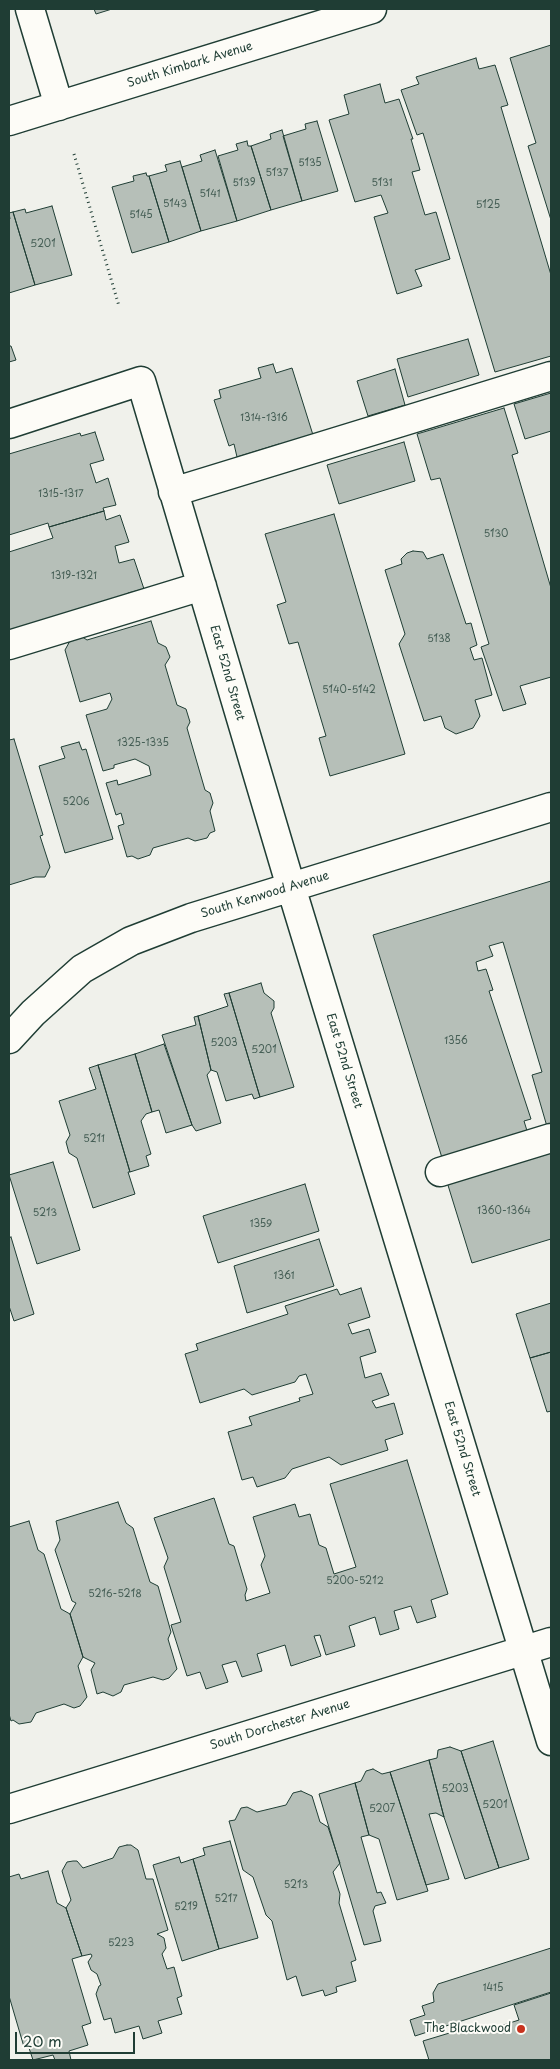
<!DOCTYPE html>
<html>
<head>
<meta charset="utf-8">
<style>
  body { margin:0 }
  #map { position:relative; width:560px; height:2069px; overflow:hidden; background:#f0f1eb; font-family:"Playpen Sans",sans-serif }
  canvas { display:block }
  .frame { position:absolute; inset:0; border:10px solid #1f3d34; pointer-events:none }
  .scale { position:absolute; left:15px; top:2032px; width:120px; height:22px; box-sizing:border-box; border:2px solid #1f3d34; border-top:0; padding-left:6px; font-size:15px; line-height:18px; white-space:nowrap; color:#1f3d34; -webkit-text-stroke:4px #fdfcf7; paint-order:stroke }
</style>
</head>
<body>
<div id="map">
<canvas width="560" height="2069"></canvas>
<div class="frame"></div>
<div class="scale">20 m</div>
</div>
<script>
const g = document.querySelector('canvas').getContext('2d');
g.lineJoin = 'round';
function fill(path, color) { g.fillStyle = color; g.fill(path, 'evenodd'); }
const poly = rows => new Path2D(rows.map(r => 'M' + r).join(''));
function trace(path, color, width, dash) { g.strokeStyle = color; g.lineWidth = width; g.lineCap = dash ? 'butt' : 'round'; g.setLineDash(dash || []); g.stroke(path); }
function drawText(font, color, halo, rows, align = 'center') {
  g.font = font + ' "Playpen Sans",sans-serif'; g.lineWidth = 4; g.setLineDash([]); g.textBaseline = 'middle'; g.strokeStyle = halo; g.fillStyle = color; for (const [text, x, y, turn = 0] of rows) {
    g.save(); g.translate(x, y); g.rotate((+turn || 0) * Math.PI / 180); g.textAlign = isNaN(turn) ? turn : align; if (halo) g.strokeText(text, 0, 0); g.fillText(text, 0, 0); g.restore();
  }
}
const building = poly([
  [94,9,112,9,96,14,94,9],
  [551,45,551,220,528,146,536,143,510,58,551,45],
  [476,58,479,69,495,65,508,105,501,107,551,275,551,356,495,372,423,133,417,135,401,90,419,84,416,77,476,58],
  [380,84,385,103,399,99,413,139,411,139,420,170,412,172,425,215,436,212,450,259,415,270,422,286,397,294,374,217,388,213,381,195,355,202,329,120,349,114,344,95,380,84],
  [317,121,338,191,302,201,283,136,306,129,305,124,317,121],
  [282,130,302,201,271,210,251,146,271,139,270,134,282,130],
  [247,141,248,146,251,146,271,210,237,221,218,156,238,150,236,144,247,141],
  [215,150,237,221,201,231,182,167,202,161,200,155,215,150],
  [180,161,201,231,169,242,149,176,167,171,165,165,180,161],
  [146,173,147,176,149,176,169,242,132,253,112,187,134,181,133,176,146,173],
  [52,206,72,275,35,285,13,212,25,209,26,213,52,206],
  [13,212,35,285,9,293,9,219,10,219,9,213,13,212],
  [468,339,479,375,408,397,397,359,468,339],
  [9,346,11,346,16,360,9,362,9,346],
  [273,364,276,373,292,368,313,435,281,449,279,444,237,457,234,444,229,446,214,400,221,398,219,390,261,378,258,368,273,364],
  [395,369,405,405,368,416,357,381,395,369],
  [551,393,551,431,525,439,514,404,551,393],
  [504,408,518,453,512,455,551,588,551,677,520,686,526,704,503,711,481,647,489,644,440,478,431,480,417,434,504,408],
  [95,432,104,460,90,464,96,483,108,478,116,505,103,508,104,511,49,527,48,523,9,535,9,454,80,433,81,436,95,432],
  [404,442,415,481,339,504,327,465,404,442],
  [104,511,106,520,120,515,129,542,115,546,119,563,134,559,144,589,128,593,129,597,9,633,9,552,53,538,49,527,104,511],
  [334,514,405,754,330,776,319,738,326,736,298,642,289,644,277,605,286,602,265,534,334,514],
  [413,551,423,552,427,559,443,554,466,624,471,623,477,645,470,648,474,660,482,658,492,695,475,700,480,716,473,728,456,734,445,728,441,716,424,721,399,644,405,634,385,570,402,564,401,559,407,553,413,551],
  [151,621,158,643,166,647,170,657,165,665,177,705,186,709,190,722,187,728,205,790,210,793,213,803,210,811,215,831,210,833,207,838,195,841,188,838,153,848,150,855,138,859,132,856,127,857,118,826,124,824,121,813,116,815,106,783,117,780,118,785,151,775,149,766,135,759,114,765,114,768,103,771,86,715,107,709,112,699,110,693,80,702,65,650,71,639,81,636,87,640,151,621],
  [14,739,43,835,40,836,50,867,45,877,35,877,9,885,9,740,14,739],
  [79,742,82,750,86,749,113,839,65,853,39,766,65,758,61,747,79,742],
  [551,881,551,1129,548,1130,532,1075,542,1072,503,942,489,946,493,956,476,962,478,971,486,969,493,990,489,991,531,1119,524,1121,528,1134,443,1161,373,935,551,881],
  [261,983,264,993,274,1001,274,1008,271,1013,294,1087,260,1097,229,993,261,983],
  [229,993,260,1097,254,1099,252,1094,226,1101,217,1072,211,1070,198,1016,228,1006,224,994,229,993],
  [198,1016,211,1070,207,1075,221,1123,196,1131,192,1125,162,1035,196,1025,194,1017,198,1016],
  [164,1044,192,1125,166,1133,159,1110,152,1112,135,1054,164,1044],
  [135,1054,152,1112,146,1114,141,1121,151,1154,146,1156,149,1166,130,1172,98,1065,135,1054],
  [98,1065,130,1172,128,1172,135,1194,93,1208,77,1158,69,1153,66,1142,70,1135,59,1101,96,1089,89,1068,98,1065],
  [551,1150,551,1239,472,1263,447,1182,551,1150],
  [53,1162,80,1250,37,1264,9,1175,53,1162],
  [305,1184,319,1231,218,1263,203,1216,305,1184],
  [11,1237,34,1314,14,1321,9,1306,9,1238,11,1237],
  [319,1239,334,1286,247,1313,234,1266,319,1239],
  [361,1288,370,1317,348,1324,352,1334,369,1329,376,1352,360,1357,365,1378,381,1373,389,1395,372,1401,376,1408,394,1403,403,1434,385,1440,388,1450,341,1465,329,1457,292,1469,285,1478,257,1487,253,1477,242,1480,228,1432,252,1425,249,1417,300,1401,299,1398,313,1394,306,1374,299,1376,295,1382,252,1395,244,1389,200,1403,185,1354,198,1350,196,1344,288,1314,285,1306,337,1289,340,1295,361,1288],
  [551,1303,551,1352,530,1358,516,1314,551,1303],
  [551,1352,551,1411,547,1412,530,1358,551,1352],
  [407,1460,448,1594,431,1600,436,1617,417,1623,411,1606,394,1611,399,1629,380,1635,375,1617,349,1626,355,1646,326,1655,320,1635,314,1636,321,1656,291,1666,285,1645,257,1654,262,1671,242,1677,236,1661,222,1665,228,1682,206,1689,200,1672,187,1676,171,1625,181,1622,164,1567,168,1558,154,1518,214,1498,229,1544,234,1546,247,1589,245,1595,246,1601,270,1593,261,1565,265,1556,253,1517,295,1504,299,1517,310,1514,319,1545,326,1548,334,1574,356,1567,330,1484,407,1460],
  [118,1502,126,1523,133,1528,150,1582,158,1586,171,1632,168,1639,177,1669,169,1678,163,1680,153,1677,124,1685,121,1692,113,1696,103,1692,97,1694,91,1670,95,1663,83,1657,70,1614,76,1603,72,1601,55,1550,60,1540,56,1521,118,1502],
  [29,1521,38,1550,44,1554,61,1609,70,1614,83,1657,78,1666,87,1697,80,1706,74,1708,64,1704,36,1713,31,1722,19,1724,13,1720,11,1721,9,1714,9,1527,29,1521],
  [493,1741,529,1859,499,1868,461,1751,493,1741],
  [450,1747,461,1751,499,1868,465,1879,444,1817,429,1760,437,1758,438,1750,450,1747],
  [429,1760,444,1817,436,1813,429,1814,449,1879,426,1885,390,1772,429,1760],
  [373,1769,382,1774,390,1772,428,1891,397,1900,379,1839,369,1835,355,1783,361,1781,366,1771,373,1769],
  [355,1783,369,1835,361,1837,377,1893,381,1892,386,1903,375,1906,373,1911,381,1941,364,1945,319,1794,355,1783],
  [301,1791,312,1796,320,1822,328,1827,340,1863,333,1872,340,1894,339,1903,356,1960,351,1962,356,1981,336,1987,337,1992,325,1996,323,1990,302,1996,296,1976,287,1980,272,1921,266,1915,253,1877,243,1870,229,1821,235,1820,241,1808,247,1807,257,1812,286,1805,293,1793,301,1791],
  [230,1841,258,1938,219,1949,193,1859,205,1855,203,1848,230,1841],
  [127,1845,131,1845,138,1850,146,1879,153,1879,168,1930,157,1934,164,1938,166,1948,162,1954,167,1969,174,1967,182,1996,177,1998,182,2014,158,2021,162,2033,143,2039,139,2026,115,2033,111,2018,104,2020,96,1994,99,1986,101,1985,97,1974,91,1970,88,1962,92,1956,91,1954,82,1956,66,1908,71,1900,62,1871,67,1862,73,1861,77,1861,83,1868,113,1858,119,1847,127,1845],
  [179,1857,181,1863,193,1859,219,1949,182,1961,153,1865,179,1857],
  [48,1871,57,1903,66,1908,82,1956,72,1959,91,2023,82,2026,88,2045,69,2051,71,2060,55,2060,53,2055,33,2060,28,2045,24,2047,9,1996,9,1877,19,1874,21,1879,48,1871],
  [551,1948,551,1992,415,2036,410,2020,425,2015,422,2006,434,2002,433,1993,438,1984,551,1948],
  [551,1993,551,2060,429,2060,423,2041,476,2025,478,2033,519,2020,514,2005,551,1993]
]);
const path = poly([
  [74,154,119,306]
]);
const minor = poly([
  [30,9,59,106],
  [9,121,372,9],
  [9,424,141,381,291,887,551,1741],
  [173,492,551,376],
  [9,645,202,586],
  [9,1039,33,1013,82,969,131,941,191,918,551,807],
  [440,1172,551,1138],
  [9,1809,551,1642]
]);
const markers = [
  [521,2029,5,"#c8321e"]
];
const numberNames = [
  ["5135",310,163],
  ["5137",277,173],
  ["5139",244,183],
  ["5131",382,183],
  ["5141",210,194],
  ["5143",175,204],
  ["5125",488,205],
  ["5145",141,215],
  ["5201",43,244],
  ["1314-1316",264,418],
  ["1315-1317",61,494],
  ["5130",496,534],
  ["1319-1321",74,576],
  ["5138",439,639],
  ["5140-5142",349,690],
  ["1325-1335",143,743],
  ["5206",76,802],
  ["1356",456,1041],
  ["5203",224,1043],
  ["5201",264,1050],
  ["5211",94,1139],
  ["1360-1364",504,1211],
  ["5213",45,1213],
  ["1359",261,1224],
  ["1361",284,1276],
  ["5200-5212",355,1581],
  ["5216-5218",115,1594],
  ["5203",455,1789],
  ["5201",495,1805],
  ["5207",382,1809],
  ["5213",296,1885],
  ["5217",226,1899],
  ["5219",186,1907],
  ["5223",121,1943],
  ["1415",493,1988]
];
const streetNames = [
  ["South Kimbark Avenue",190,65,-17],
  ["East 52nd Street",227,673,74],
  ["South Kenwood Avenue",265,895,-17],
  ["East 52nd Street",344,1061,73],
  ["East 52nd Street",462,1449,73],
  ["South Dorchester Avenue",280,1725,-17]
];
const poiNames = [
  ["The Blackwood",511,2029]
];
fill(building, '#b6bfb8');
trace(building, '#1f3d34', 1);
trace(minor, '#1f3d34', 31);
trace(path, '#1f3d34', 3, [1, 4]);
trace(minor, '#fdfcf7', 28);
for (const [x, y, r, color] of markers) { const dot = new Path2D(); dot.arc(x, y, r, 0, 2 * Math.PI); g.fillStyle = color; g.fill(dot); trace(dot, '#fdfcf7', 2); }
drawText('10px', '#455e55', null, numberNames);
drawText('12px', '#1f3d34', '#fdfcf7', streetNames);
drawText('12px', '#1f3d34', '#fdfcf7', poiNames, 'right');
</script>
</body>
</html>
